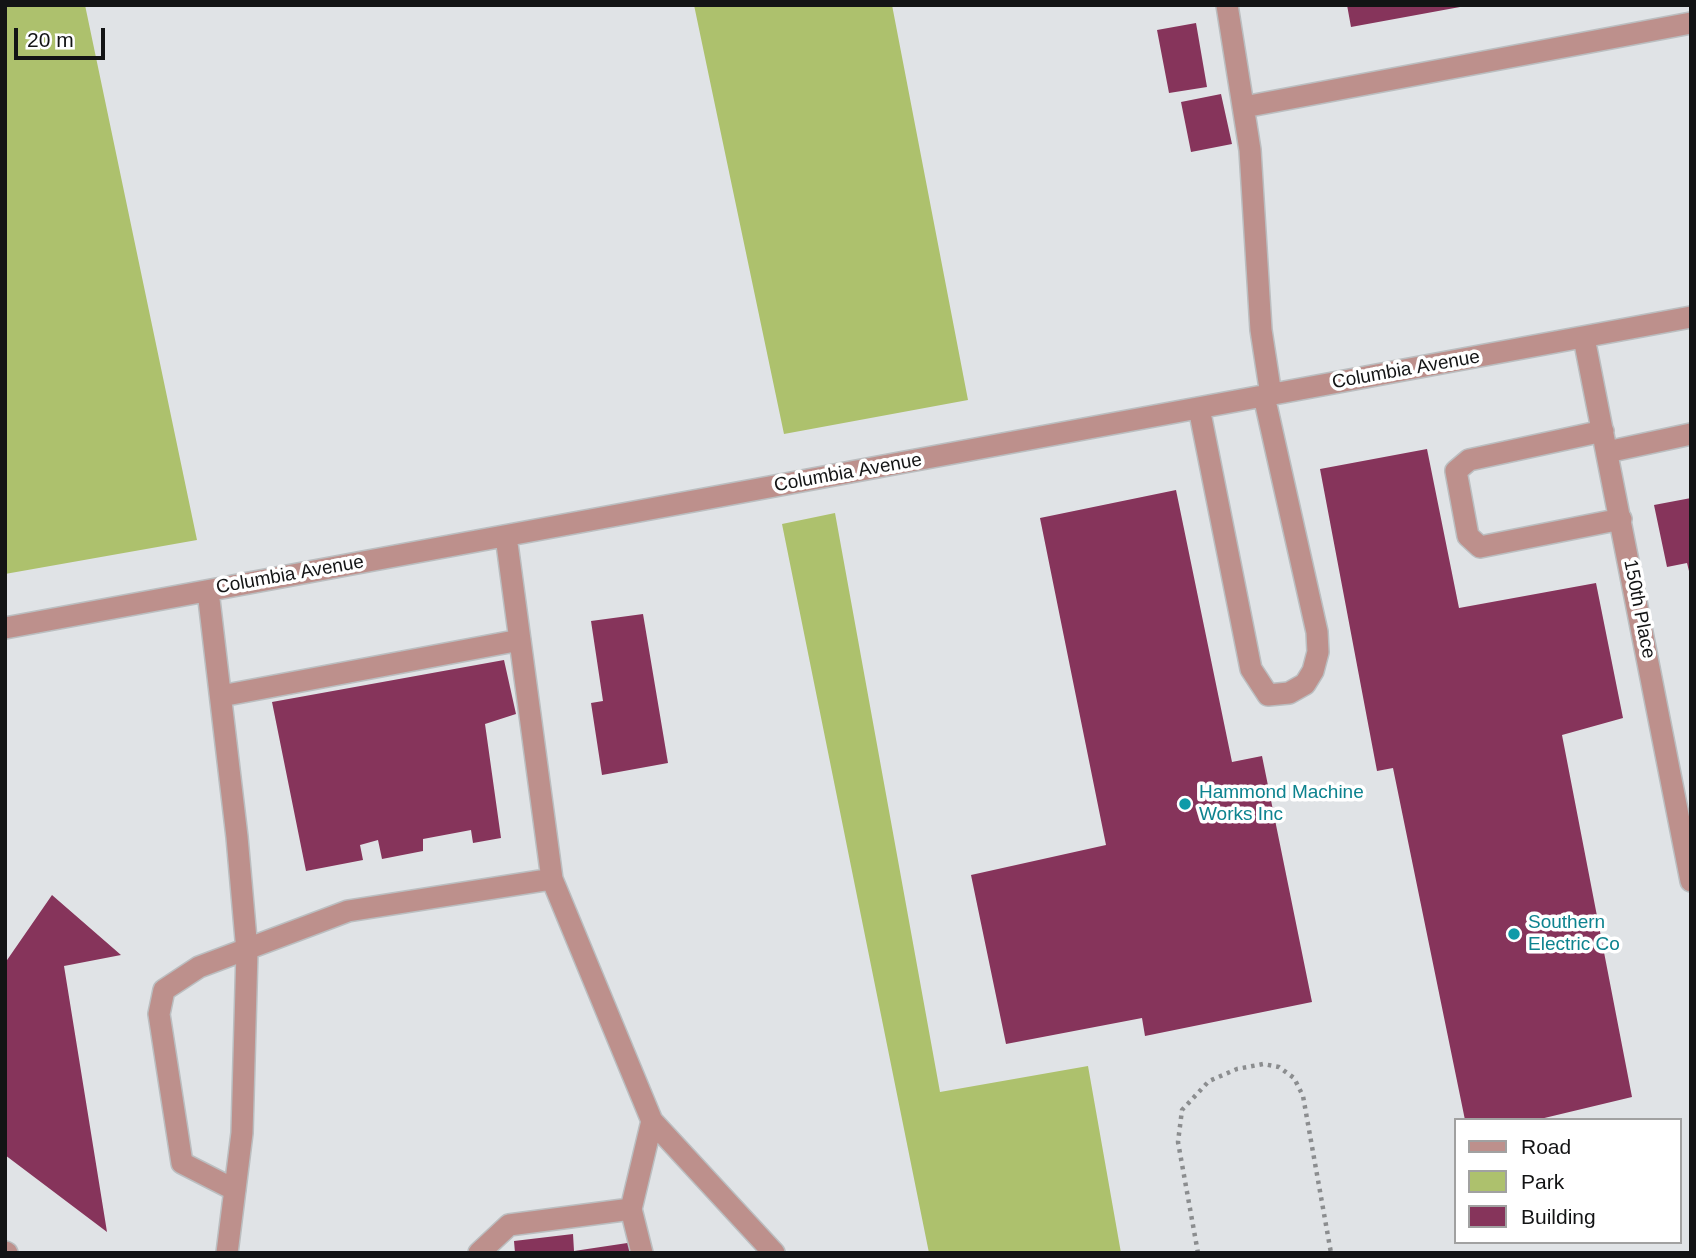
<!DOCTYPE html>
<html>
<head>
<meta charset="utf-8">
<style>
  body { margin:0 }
  #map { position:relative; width:1696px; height:1258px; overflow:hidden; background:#e0e3e6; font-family:Helvetica,sans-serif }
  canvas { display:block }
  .frame { position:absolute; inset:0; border:7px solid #131415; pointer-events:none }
  .legend { position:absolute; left:1454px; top:1118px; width:228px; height:126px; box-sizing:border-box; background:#fff; border:2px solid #a1a1a1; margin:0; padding:9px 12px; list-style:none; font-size:21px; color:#131415 }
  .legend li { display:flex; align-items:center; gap:14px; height:35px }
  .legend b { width:35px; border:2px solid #a1a1a1 }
  .scale { position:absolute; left:14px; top:28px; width:91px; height:32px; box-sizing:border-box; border:4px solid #131415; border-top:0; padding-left:9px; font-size:21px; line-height:24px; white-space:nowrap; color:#131415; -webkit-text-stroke:5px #fff; paint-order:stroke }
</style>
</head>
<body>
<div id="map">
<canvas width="1696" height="1258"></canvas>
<div class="frame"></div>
<ul class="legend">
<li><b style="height:9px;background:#bd908c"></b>Road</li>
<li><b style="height:19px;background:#adc16d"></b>Park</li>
<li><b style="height:19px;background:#86345b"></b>Building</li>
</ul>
<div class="scale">20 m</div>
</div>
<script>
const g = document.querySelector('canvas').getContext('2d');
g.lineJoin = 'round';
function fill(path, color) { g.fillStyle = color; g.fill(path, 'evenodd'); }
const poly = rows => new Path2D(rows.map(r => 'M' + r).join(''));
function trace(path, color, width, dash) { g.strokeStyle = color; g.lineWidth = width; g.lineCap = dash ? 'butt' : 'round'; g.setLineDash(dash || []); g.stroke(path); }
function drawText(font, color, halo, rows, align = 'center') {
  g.font = font + ' Helvetica,sans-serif'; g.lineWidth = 7; g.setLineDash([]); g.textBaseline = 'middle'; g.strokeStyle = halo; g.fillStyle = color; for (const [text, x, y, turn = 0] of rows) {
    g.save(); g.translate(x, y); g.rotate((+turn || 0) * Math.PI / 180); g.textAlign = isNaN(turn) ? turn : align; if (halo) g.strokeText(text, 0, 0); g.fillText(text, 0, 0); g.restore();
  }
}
const green = poly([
  [5,5,85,5,197,540,5,574],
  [694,5,892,5,968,400,784,434],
  [835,513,940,1092,1088,1066,1121,1253,929,1253,782,524]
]);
const building = poly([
  [1347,5,1459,5,1460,7,1351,27],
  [1196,23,1207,87,1169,93,1157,30],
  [1221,94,1232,144,1191,152,1181,102],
  [1427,449,1459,608,1596,583,1623,718,1562,735,1632,1097,1536,1120,1465,1120,1393,768,1377,771,1320,469],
  [1176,490,1232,762,1262,756,1312,1002,1145,1036,1142,1018,1006,1044,971,875,1106,845,1040,518],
  [1691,498,1691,575,1690,575,1687,563,1667,567,1654,505],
  [643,614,668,763,602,775,591,703,603,701,591,621],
  [504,660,516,714,485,724,501,838,473,843,471,830,423,839,423,851,382,859,378,840,360,845,363,860,306,871,272,702],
  [52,895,121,955,64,966,107,1232,5,1155,5,963],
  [573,1234,574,1251,634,1242,636,1253,515,1253,514,1241]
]);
const path = poly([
  [1198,1253,1178,1142,1182,1110,1209,1081,1237,1069,1263,1064,1279,1067,1294,1078,1303,1096,1331,1253]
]);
const minor = poly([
  [1227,5,1250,150,1261,330,1271,395],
  [1244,107,1691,23],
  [1584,338,1691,881],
  [1199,408,1251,669,1268,695,1289,693,1305,684,1313,671,1318,652,1317,632,1264,396],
  [1603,431,1469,460,1456,471,1468,536,1480,547,1621,519],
  [1607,452,1691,434],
  [506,536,552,879,652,1121,774,1253],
  [208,591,237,837,247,951,242,1133,227,1253],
  [5,628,1691,317],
  [221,696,520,640],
  [235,1190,182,1163,159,1014,164,990,199,967,348,911,552,879],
  [5,1252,7,1253],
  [479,1253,509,1225,631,1209],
  [642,1253,631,1209,652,1121]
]);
const markers = [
  [1185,804,7,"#0f9aa8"],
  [1514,934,7,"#0f9aa8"]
];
const streetNames = [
  ["Columbia Avenue",1406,370,-10],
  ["Columbia Avenue",848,473,-10],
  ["Columbia Avenue",290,575,-10],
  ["150th Place",1639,609,79]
];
const cultureNames = [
  ["Hammond Machine",1199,793],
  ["Works Inc",1199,815],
  ["Southern",1528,923],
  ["Electric Co",1528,945]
];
fill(green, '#adc16d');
fill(building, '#86345b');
trace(minor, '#bbbec0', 24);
trace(path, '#8b8d8f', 4.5, [3.5, 5]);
trace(minor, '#bd908c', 21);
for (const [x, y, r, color] of markers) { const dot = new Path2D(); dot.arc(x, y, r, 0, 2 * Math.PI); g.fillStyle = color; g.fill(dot); trace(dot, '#fff', 2.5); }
drawText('19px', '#131415', '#fff', streetNames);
drawText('19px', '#0d838f', '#fff', cultureNames, 'left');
</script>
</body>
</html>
